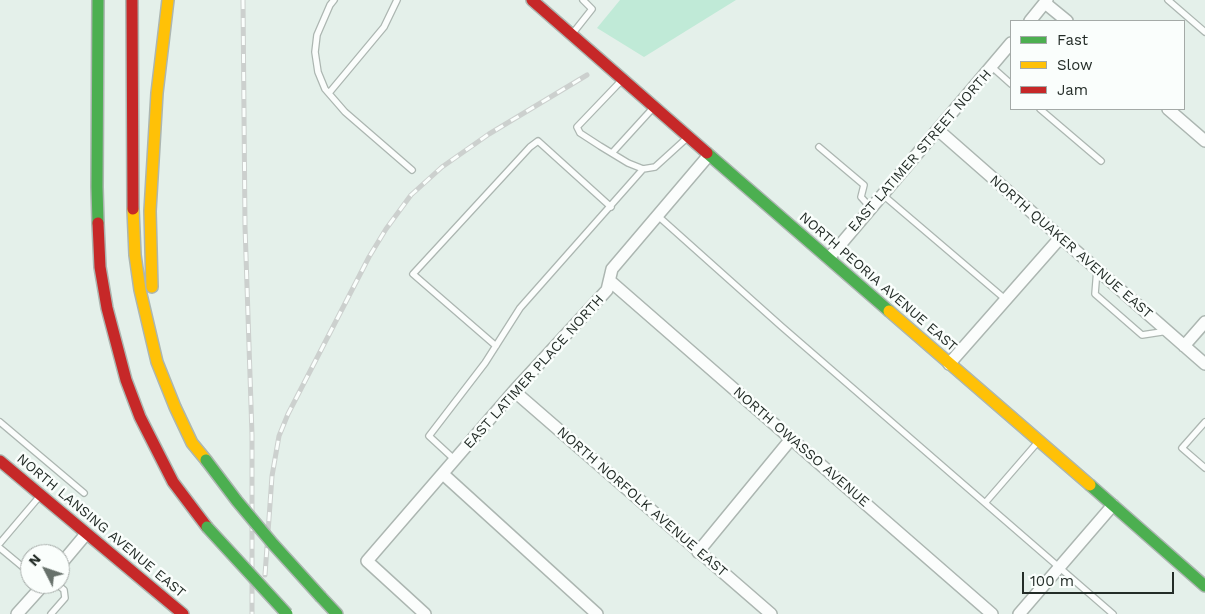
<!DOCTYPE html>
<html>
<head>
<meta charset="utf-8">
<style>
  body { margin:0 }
  #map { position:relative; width:1205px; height:614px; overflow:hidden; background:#e4f0ea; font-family:"Work Sans",sans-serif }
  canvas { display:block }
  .legend { position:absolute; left:1010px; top:20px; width:175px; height:90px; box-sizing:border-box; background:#fafefc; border:1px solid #a4aaa7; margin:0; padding:6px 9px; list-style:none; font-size:15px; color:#232c27 }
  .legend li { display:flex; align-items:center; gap:10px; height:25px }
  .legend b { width:25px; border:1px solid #a4aaa7 }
  .north { position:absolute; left:20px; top:544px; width:50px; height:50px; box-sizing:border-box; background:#fafefc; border:1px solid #a4aaa7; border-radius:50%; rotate:311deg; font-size:14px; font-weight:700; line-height:20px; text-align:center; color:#232c27 }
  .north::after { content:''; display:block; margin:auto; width:18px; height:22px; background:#67716b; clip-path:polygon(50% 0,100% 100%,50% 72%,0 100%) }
  .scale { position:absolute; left:1022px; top:572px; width:152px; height:22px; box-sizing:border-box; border:2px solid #232c27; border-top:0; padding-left:6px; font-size:15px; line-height:18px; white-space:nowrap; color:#232c27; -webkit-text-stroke:4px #fafefc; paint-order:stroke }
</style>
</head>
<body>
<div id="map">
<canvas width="1205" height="614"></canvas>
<ul class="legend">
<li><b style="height:6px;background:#4caf50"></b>Fast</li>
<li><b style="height:6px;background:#ffc107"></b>Slow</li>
<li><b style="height:6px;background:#c62828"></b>Jam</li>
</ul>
<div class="north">N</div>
<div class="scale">100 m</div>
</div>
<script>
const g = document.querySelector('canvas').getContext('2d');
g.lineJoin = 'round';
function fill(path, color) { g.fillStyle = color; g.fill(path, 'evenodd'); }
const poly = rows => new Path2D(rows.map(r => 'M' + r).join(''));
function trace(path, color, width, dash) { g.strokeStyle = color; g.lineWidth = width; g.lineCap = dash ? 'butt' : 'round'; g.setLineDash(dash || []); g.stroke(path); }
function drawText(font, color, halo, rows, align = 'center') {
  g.font = font + ' "Work Sans",sans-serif'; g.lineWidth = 5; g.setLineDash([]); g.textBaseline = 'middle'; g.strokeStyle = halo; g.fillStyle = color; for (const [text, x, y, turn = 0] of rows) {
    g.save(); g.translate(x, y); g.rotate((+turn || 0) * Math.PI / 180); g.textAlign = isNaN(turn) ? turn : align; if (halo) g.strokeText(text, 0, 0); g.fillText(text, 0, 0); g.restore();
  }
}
const green = poly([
  [620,0,736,0,644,57,597,28]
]);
const lane = poly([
  [334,0,330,5,317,35,315,52,318,72,325,89,345,112,412,170],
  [1168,0,1205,32],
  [573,33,592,9,583,0],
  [992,67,1011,84],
  [621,81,577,127,580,133,600,146,628,163,643,169,655,167,688,137],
  [329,93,384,27,397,0],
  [1040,109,1101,161],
  [819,147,864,185,861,197,871,208],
  [612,153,653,108],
  [883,195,1005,299],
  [658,216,781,326,1113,614],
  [1097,269,1095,294,1142,335,1168,331],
  [496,346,413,274,530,147,538,141,611,207],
  [0,422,84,493],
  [1205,422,1182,448,1205,468],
  [455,460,429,436,485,363,520,308,643,169],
  [985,503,1037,443],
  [0,543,39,497],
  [0,548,30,573],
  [51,614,65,598,64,590,57,584]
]);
const street = poly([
  [1045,3,1067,21],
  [1030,21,1047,0],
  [1168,109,1205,141],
  [938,130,1205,364],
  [829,258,1011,43],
  [610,281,992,614],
  [1184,346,1205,322],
  [949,364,1060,238],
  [514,391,771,614],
  [443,474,597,614],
  [698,552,791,439],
  [60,565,86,534],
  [17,614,44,584],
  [425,614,367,561,514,391,607,290,612,269,709,155],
  [1019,614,1113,505]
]);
const fast = poly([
  [98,0,97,187,98,223],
  [707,153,889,311],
  [1090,485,1205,586],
  [321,597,337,614]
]);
const slow = poly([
  [133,209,135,255,140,290,157,362,175,407,192,443,206,460],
  [152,287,150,211,157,93,168,0],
  [889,311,1090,485]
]);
const jam = poly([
  [132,0,133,209],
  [532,0,707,153],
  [98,223,100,267,107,308,126,380,140,417,173,482,207,527],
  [0,461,183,614]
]);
const rail = poly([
  [243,0,245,226,252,435,252,614],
  [265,575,272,476,279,436,288,414,369,257,386,229,411,195,442,167,489,134,587,75]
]);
const fastBridge = poly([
  [206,460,237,501,273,544,321,597],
  [207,527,287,614]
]);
const streetNames = [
  ["EAST LATIMER STREET NORTH",920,151,-49],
  ["NORTH QUAKER AVENUE EAST",1071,247,41],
  ["NORTH PEORIA AVENUE EAST",878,282,41],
  ["EAST LATIMER PLACE NORTH",534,372,-48],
  ["NORTH OWASSO AVENUE",801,447,41],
  ["NORTH NORFOLK AVENUE EAST",642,502,41],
  ["NORTH LANSING AVENUE EAST",101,526,40]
];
fill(green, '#c0ead7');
trace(lane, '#acb6b1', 8);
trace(street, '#acb6b1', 14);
trace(fast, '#acb6b1', 14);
trace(slow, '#acb6b1', 14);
trace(jam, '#acb6b1', 14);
trace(lane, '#fbfdfc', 5.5);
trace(street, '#fbfdfc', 11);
trace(fast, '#4caf50', 11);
trace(slow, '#ffc107', 11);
trace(jam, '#c62828', 11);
trace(rail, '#ccd0ce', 5);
trace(rail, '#fafefc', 3, [9]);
trace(fastBridge, '#acb6b1', 14, []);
trace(fastBridge, '#4caf50', 11);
drawText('14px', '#232c27', '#fafefc', streetNames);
</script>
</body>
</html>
